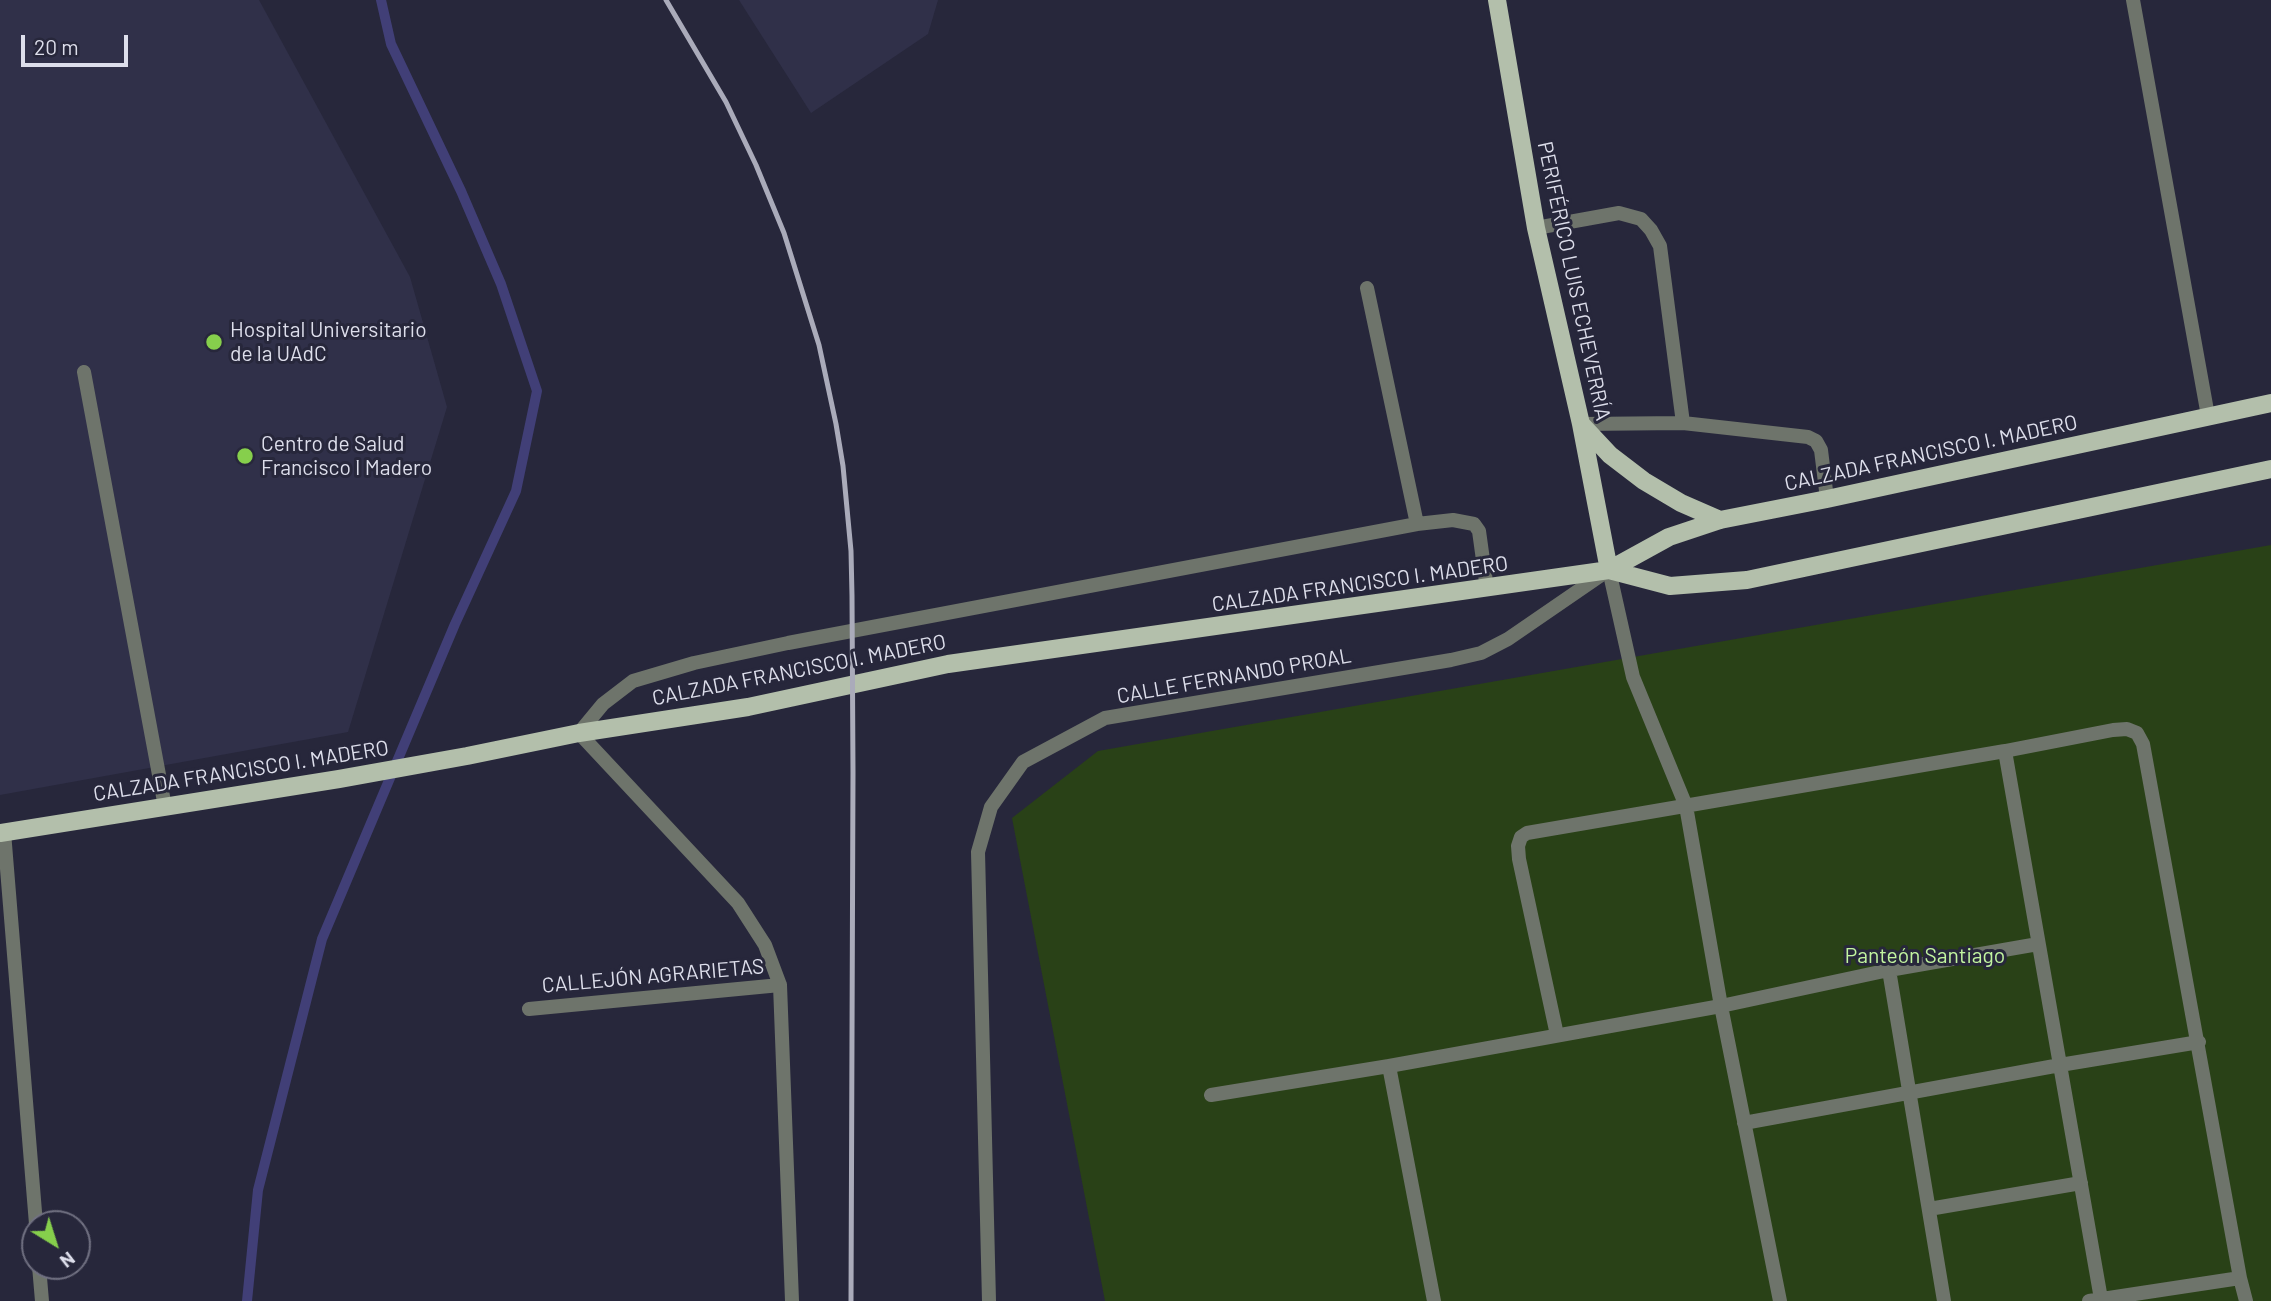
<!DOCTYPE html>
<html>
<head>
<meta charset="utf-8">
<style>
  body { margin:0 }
  #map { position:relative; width:2271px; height:1301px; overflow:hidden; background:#27273b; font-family:Barlow,sans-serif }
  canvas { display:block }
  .north { position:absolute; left:21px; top:1210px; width:70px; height:70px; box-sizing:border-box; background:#27273b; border:2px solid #707081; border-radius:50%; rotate:142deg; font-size:19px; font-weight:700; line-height:28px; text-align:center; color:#dddeeb }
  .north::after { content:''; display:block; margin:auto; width:24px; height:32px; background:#86cf4c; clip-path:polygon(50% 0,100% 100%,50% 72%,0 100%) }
  .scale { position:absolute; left:21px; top:35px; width:107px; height:32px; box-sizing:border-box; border:4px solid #dddeeb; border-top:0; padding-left:9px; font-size:21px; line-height:24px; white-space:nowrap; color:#dddeeb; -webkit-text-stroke:5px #27273b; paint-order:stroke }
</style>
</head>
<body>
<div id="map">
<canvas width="2271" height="1301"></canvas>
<div class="north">N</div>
<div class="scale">20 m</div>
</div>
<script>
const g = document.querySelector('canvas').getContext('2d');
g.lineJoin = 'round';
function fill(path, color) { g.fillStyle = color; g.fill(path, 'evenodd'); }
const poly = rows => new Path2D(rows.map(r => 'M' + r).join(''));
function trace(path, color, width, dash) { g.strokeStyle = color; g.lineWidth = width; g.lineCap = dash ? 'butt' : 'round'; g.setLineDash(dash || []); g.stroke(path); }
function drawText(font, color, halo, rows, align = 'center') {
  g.font = font + ' Barlow,sans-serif'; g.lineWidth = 6; g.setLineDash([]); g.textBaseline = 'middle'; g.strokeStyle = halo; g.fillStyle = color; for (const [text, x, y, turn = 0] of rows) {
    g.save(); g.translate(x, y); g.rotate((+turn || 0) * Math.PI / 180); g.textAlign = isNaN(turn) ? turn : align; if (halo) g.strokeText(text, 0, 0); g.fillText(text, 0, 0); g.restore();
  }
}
const built = poly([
  [0,0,259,0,410,277,447,407,348,732,0,795],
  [739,0,938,0,928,34,811,113]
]);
const green = poly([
  [2271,545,2271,1301,1105,1301,1012,818,1098,751]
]);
const stream = poly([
  [247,1301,258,1190,322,939,455,624,516,491,537,391,501,284,461,191,391,44,381,0]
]);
const service = poly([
  [1536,228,1619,213,1641,219,1651,230,1660,246,1683,423,1808,437,1816,441,1821,450,1827,499],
  [84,372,165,807],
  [1581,424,1683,423],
  [1609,570,1633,677,1686,806,1721,1006,1780,1301],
  [2005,751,2101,1299],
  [1889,970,1944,1301],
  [1557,1035,1519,859,1518,846,1521,837,1527,833,2005,751,2113,730,2127,729,2137,733,2143,744,2240,1278,2089,1301],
  [1389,1066,1434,1301],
  [1211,1095,1389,1066,1721,1006,1889,970,2038,944],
  [1744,1123,2060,1065,2199,1042],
  [1929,1209,2081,1183],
  [2240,1278,2246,1301]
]);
const minor = poly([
  [2133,0,2208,416],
  [1367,288,1417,524],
  [4,832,36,1224],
  [529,1009,780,985],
  [39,1266,42,1301],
  [792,1301,780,985,765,945,738,903,579,733,603,704,633,681,694,663,788,643,1417,524,1453,520,1474,524,1479,531,1487,589]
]);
const tertiary = poly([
  [989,1301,978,852,991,807,1023,762,1105,718,1451,660,1481,653,1508,639,1607,571]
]);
const primary = poly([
  [1497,0,1536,228,1581,424,1609,570],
  [1581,424,1610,455,1644,481,1681,503,1720,520],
  [1609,570,1670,586,1747,580,2271,469],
  [0,833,339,779,467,756,579,733,748,707,948,664,1609,570,1669,537,1720,520,1827,499,2271,403]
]);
const rail = poly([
  [666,0,726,102,756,165,784,233,819,345,836,424,843,466,851,551,852,596,853,773,851,1301]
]);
const markers = [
  [214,342,9,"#86cf4c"],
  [245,456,9,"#86cf4c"]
];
const streetNames = [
  ["PERIFÉRICO LUIS ECHEVERRÍA",1574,281,78],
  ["CALZADA FRANCISCO I. MADERO",1931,453,-12],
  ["CALZADA FRANCISCO I. MADERO",1360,584,-8],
  ["CALZADA FRANCISCO I. MADERO",799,670,-11],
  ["CALLE FERNANDO PROAL",1234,676,-10],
  ["CALZADA FRANCISCO I. MADERO",241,771,-9],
  ["CALLEJÓN AGRARIETAS",653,976,-5]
];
const poiNames = [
  ["Hospital Universitario",230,330],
  ["de la UAdC",230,354],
  ["Centro de Salud",261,444],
  ["Francisco I Madero",261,468]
];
const parkNames = [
  ["Panteón Santiago",1925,956]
];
fill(built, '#303049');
fill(green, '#294117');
trace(stream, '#413f77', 10);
trace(service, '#6e746b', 14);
trace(minor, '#6e746b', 14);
trace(tertiary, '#6e746b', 14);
trace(primary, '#b3bfab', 18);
trace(rail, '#aaabba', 5);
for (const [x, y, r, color] of markers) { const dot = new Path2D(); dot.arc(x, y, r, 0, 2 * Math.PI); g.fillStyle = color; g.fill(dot); trace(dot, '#27273b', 2.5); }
drawText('21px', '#dddeeb', '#27273b', streetNames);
drawText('21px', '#dddeeb', '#27273b', poiNames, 'left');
drawText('21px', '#c2f5a0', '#27273b', parkNames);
</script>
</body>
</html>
